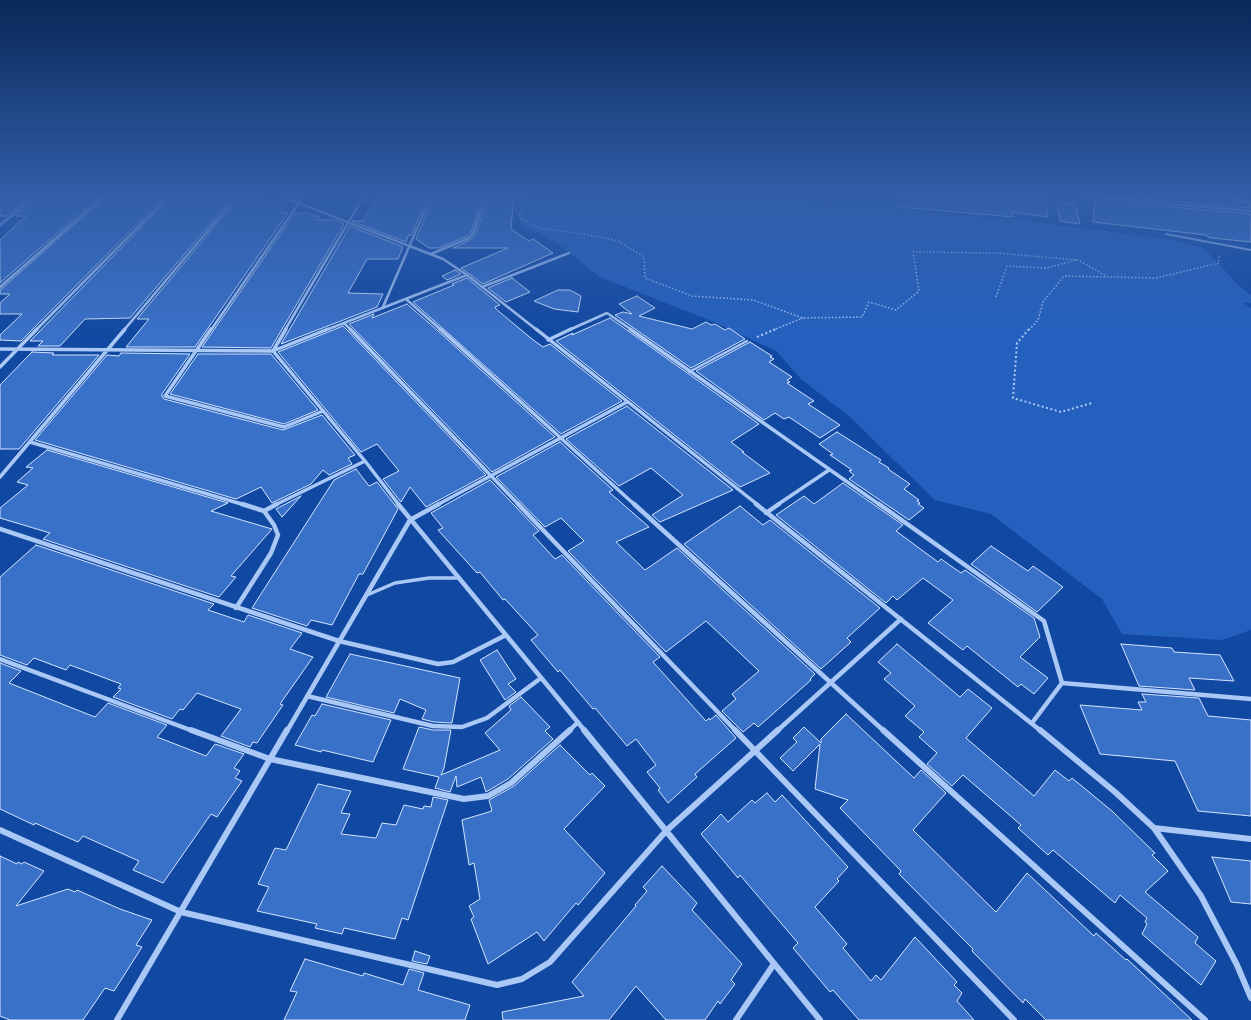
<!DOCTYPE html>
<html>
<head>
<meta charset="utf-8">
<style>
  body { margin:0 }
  canvas { display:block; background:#1148a1 }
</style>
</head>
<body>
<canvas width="1251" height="1020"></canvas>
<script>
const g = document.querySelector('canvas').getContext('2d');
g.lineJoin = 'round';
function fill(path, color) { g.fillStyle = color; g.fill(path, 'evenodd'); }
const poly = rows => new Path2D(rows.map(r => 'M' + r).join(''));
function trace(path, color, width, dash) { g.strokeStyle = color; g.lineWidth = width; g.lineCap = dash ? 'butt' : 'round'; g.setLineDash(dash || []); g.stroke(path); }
const green = poly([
  [513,194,762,194,773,198,827,204,1033,222,1173,240,1204,248,1239,286,1251,295,1251,303,1244,303,1251,308,1251,630,1222,640,1122,634,1102,599,991,514,935,500,850,417,801,379,776,351,714,322,600,277,557,243,521,224,515,196]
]);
const building = poly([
  [0,194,35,194,7,216,0,216,0,194],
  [42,194,102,194,0,283,0,240,26,216,16,216,42,194],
  [109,194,167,194,21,341,0,340,0,335,22,314,0,314,0,303,10,294,0,294,0,290,109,194],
  [174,194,236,194,130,318,85,319,60,346,38,346,43,341,30,341,174,194],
  [242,194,265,194,261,200,280,201,281,203,287,203,280,212,288,213,195,347,126,347,149,319,137,319,242,194],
  [404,194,429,194,411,236,409,234,406,242,352,221,363,221,378,195,404,194],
  [435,194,481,194,482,197,472,231,467,236,439,248,429,248,416,239,435,194],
  [487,194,514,194,511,229,529,241,533,239,553,253,483,284,461,268,508,248,453,248,470,240,476,234,488,198,487,194],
  [898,194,1008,194,1042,198,1045,200,1048,217,1012,212,1014,217,898,207,898,194],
  [1096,194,1222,194,1223,196,1233,200,1251,203,1251,208,1095,195,1096,194],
  [1095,200,1251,214,1251,242,1212,238,1208,237,1206,235,1093,222,1095,200],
  [1056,202,1075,204,1080,224,1060,221,1056,202],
  [295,213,308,213,314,215,314,216,319,216,317,220,335,220,344,224,271,348,202,347,295,213],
  [350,226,403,247,398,259,367,259,348,293,383,294,377,307,281,344,350,226],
  [455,270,461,274,447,280,442,276,455,270],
  [467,278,500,305,495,307,496,309,532,339,543,347,550,344,622,401,561,434,413,302,454,285,452,284,467,278],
  [512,278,530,292,506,302,488,288,512,278],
  [558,290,570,290,581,296,578,312,554,309,534,301,558,290],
  [637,296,655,308,639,316,692,329,706,322,711,325,715,324,725,330,729,328,745,339,691,368,615,315,623,312,632,314,619,304,637,296],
  [407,304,437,330,555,437,492,472,349,324,374,314,372,318,407,304],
  [610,318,759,424,731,442,744,452,742,452,770,473,740,487,556,341,573,333,572,335,610,318],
  [343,326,348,331,486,475,426,507,410,487,401,502,400,501,383,479,399,471,377,444,361,452,278,352,343,326],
  [750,342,772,356,770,357,774,359,769,362,792,377,787,380,790,382,787,383,814,401,808,404,840,425,820,438,789,417,784,419,775,413,764,420,696,371,750,342],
  [32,352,54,353,52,355,99,355,19,449,0,449,0,385,32,352],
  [121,353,190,354,162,394,162,397,164,399,283,430,322,415,355,455,348,458,352,464,329,475,323,470,311,484,272,503,261,487,236,499,35,440,107,355,119,356,121,353],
  [198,354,271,354,318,410,284,424,170,394,198,354],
  [627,406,733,490,660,522,652,515,683,495,651,468,619,486,566,439,627,406],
  [837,432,881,460,879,462,889,468,888,469,910,484,904,489,919,500,917,501,920,503,918,504,924,508,909,520,849,479,854,475,849,471,852,470,830,455,833,454,819,444,837,432],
  [560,442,613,490,609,492,649,527,616,542,645,570,677,548,815,674,810,679,811,680,758,727,754,723,743,732,722,711,736,699,732,694,759,671,706,621,666,652,568,551,584,541,561,518,545,527,496,477,560,442],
  [47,450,228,503,211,511,272,529,231,576,236,577,219,597,43,539,50,533,0,518,0,508,28,485,17,482,33,468,26,467,47,450],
  [356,469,369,486,377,482,398,509,363,574,359,574,332,625,311,620,307,626,252,608,334,480,356,469],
  [490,480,539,531,533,535,555,559,562,555,660,657,653,662,706,721,709,718,710,720,716,715,736,738,695,774,697,777,668,803,658,790,660,788,647,772,656,765,636,739,627,746,595,708,593,709,560,670,558,672,531,640,538,635,505,599,503,600,480,572,477,573,438,530,443,528,431,513,490,480],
  [843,483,903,525,896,531,938,562,941,559,961,573,965,570,1034,618,1040,637,1020,657,1048,678,1034,694,1021,684,1018,687,967,646,963,650,928,623,953,600,923,578,897,600,893,596,886,603,776,515,804,496,814,504,843,483],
  [301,496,282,517,276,509,301,496],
  [740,506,763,525,770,520,880,608,847,638,851,642,821,669,684,544,740,506],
  [36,545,214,604,208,610,244,622,248,615,302,633,290,649,313,657,280,704,283,705,257,743,253,742,250,747,221,736,241,709,197,693,183,710,180,709,172,719,113,697,121,689,118,688,121,684,70,665,66,670,34,658,27,665,0,655,0,577,36,545],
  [991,546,1028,571,1033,566,1063,587,1037,612,971,564,991,546],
  [897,644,960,697,968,689,992,708,966,738,1034,796,1055,770,1069,781,1072,778,1112,811,1155,853,1152,855,1168,871,1145,892,1198,937,1195,943,1216,961,1201,985,1142,934,1147,924,1145,922,1147,918,1120,895,1115,903,1053,850,1048,855,1018,828,1021,825,963,775,952,786,927,764,937,753,919,737,924,732,905,716,915,706,884,679,891,673,878,662,897,644],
  [1121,644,1172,648,1174,652,1220,655,1234,681,1189,678,1195,690,1139,686,1121,644],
  [497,650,516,679,508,684,516,692,505,700,480,660,497,650],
  [350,654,460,678,452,723,434,722,422,719,426,710,400,699,394,713,326,697,350,654],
  [0,663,21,671,9,683,95,717,108,703,167,725,157,737,206,756,215,744,244,754,234,768,240,771,235,778,242,781,217,817,211,814,163,883,133,870,139,861,83,836,78,842,35,823,34,825,0,809,0,663],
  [1142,694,1199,698,1208,716,1251,720,1251,816,1198,811,1175,761,1100,754,1080,705,1142,710,1138,702,1146,702,1142,694],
  [521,697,550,727,545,731,553,739,508,779,486,792,481,777,457,787,456,776,450,792,435,788,439,777,403,769,419,727,433,730,451,730,444,768,441,775,500,750,485,733,511,710,509,706,521,697],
  [322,704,391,720,373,762,322,750,321,752,295,745,312,715,315,716,322,704],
  [846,714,914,778,921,770,946,793,913,830,996,912,1027,873,1094,936,1096,933,1126,960,1127,959,1192,1020,1046,1020,1025,999,1023,1003,972,951,973,949,899,874,901,871,840,808,848,800,815,789,820,744,793,771,780,758,797,742,793,738,804,727,821,743,821,739,846,714],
  [560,745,590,775,592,773,605,786,564,829,605,873,578,905,576,903,544,941,537,932,488,964,471,919,474,917,469,906,480,899,474,863,469,865,462,820,492,811,489,800,514,786,560,745],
  [318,784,351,791,341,813,350,814,341,834,376,838,382,823,396,825,404,805,423,809,424,806,431,807,433,797,448,800,408,920,402,918,395,939,344,928,342,934,315,928,317,924,257,911,269,887,258,884,275,848,286,850,318,784],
  [767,793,775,802,782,795,848,867,837,879,839,881,815,907,847,944,843,948,871,981,876,975,881,980,915,937,957,982,954,985,962,993,957,1001,974,1020,859,1020,833,990,830,992,793,948,798,943,740,875,738,878,701,834,721,814,728,822,752,800,755,803,767,793],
  [0,856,17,864,18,862,22,864,24,862,44,871,16,906,68,889,75,892,77,890,120,909,152,920,136,945,142,947,114,991,105,988,83,1020,10,1020,0,1016,0,856],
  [1212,857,1251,861,1251,904,1231,902,1212,857],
  [662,866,697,903,692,910,742,964,731,980,735,984,720,1004,718,1001,705,1020,666,1020,636,986,609,1020,503,1020,502,1012,584,996,572,982,636,906,635,905,647,891,643,887,662,866],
  [415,951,430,956,427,964,412,961,415,951],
  [305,959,363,976,364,973,403,985,409,969,424,973,418,990,470,1005,465,1020,284,1020,297,992,290,991,305,959]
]);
const pathFar1 = poly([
  [506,194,521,219,538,228,590,235,618,241,644,257,645,278,692,296,753,300,803,318,862,317,869,302,896,310,919,291,913,252,996,253,1078,260,1108,277],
  [521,219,524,194],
  [996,297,1007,266,1047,268,1076,260],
  [773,330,803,318],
  [1029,330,1038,320,1043,302,1064,276,1156,278,1219,263,1219,255]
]);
const path = poly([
  [1029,329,1017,343,1013,398,1061,412,1092,403],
  [757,337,776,329]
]);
const serviceFar2 = poly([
  [1030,194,1103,198],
  [1224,194,1234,198,1251,201],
  [1166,234,1251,250]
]);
const serviceFar1 = poly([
  [689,372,747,341]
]);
const service = poly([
  [367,595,395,583,429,578,458,578]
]);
const minorFar3 = poly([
  [275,194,443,259,467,275,537,330],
  [1103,198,1251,211],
  [0,225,39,194],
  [431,254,469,238,474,232,485,197,484,194],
  [0,287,106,194],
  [482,287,569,253],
  [406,299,441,330],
  [383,307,432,194],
  [344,323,351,330],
  [36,330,171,194],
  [124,330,239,194],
  [211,330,305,194],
  [285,330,365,194],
  [326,330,467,275],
  [569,330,607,313,632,330]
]);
const minorFar2 = poly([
  [211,329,165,396,284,427,323,411],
  [286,329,273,351,365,461,399,505],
  [350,329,519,505],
  [440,329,635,505],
  [536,329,758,505],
  [630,329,880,505],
  [548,340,571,329],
  [0,349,273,351,328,329],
  [0,367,37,329],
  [30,442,245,505],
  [0,477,125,329],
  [275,505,365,461],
  [437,505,627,402],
  [777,505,829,470]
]);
const minorFar1 = poly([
  [242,504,264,511,277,504],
  [398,504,585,731],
  [518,504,736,731],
  [634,504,884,731],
  [756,504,1041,731],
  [879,504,1044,621,1062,683],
  [766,513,779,504],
  [0,529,339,641,438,664,453,662,506,635],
  [236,608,271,553,278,535,274,525,264,511],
  [0,659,193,731],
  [307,696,433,726,462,727,487,718,541,678],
  [1032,723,1062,683,1251,699],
  [287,731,410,520,439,504],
  [569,731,578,722],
  [777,731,901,619]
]);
const minor = poly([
  [191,730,270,759,464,799,488,796,511,783,570,730],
  [584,730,820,1020],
  [735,730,1014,1020],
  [883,730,1205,1020],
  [1040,730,1115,792,1154,828,1201,896,1237,965,1251,998],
  [1154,828,1251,839],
  [0,830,181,912,497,985,522,979,550,962,666,831,778,730],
  [117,1020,287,730],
  [736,1020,774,964]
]);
fill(green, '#2461bf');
fill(building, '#3a71c8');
trace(building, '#d3e4fe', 1);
trace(pathFar1, '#aac8f5', 1.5, [1.5, 2]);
trace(path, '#aac8f5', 2, [2, 2.5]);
trace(serviceFar2, '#aac8f5', 2);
trace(serviceFar1, '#aac8f5', 2.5);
trace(service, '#aac8f5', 3.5);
trace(minorFar3, '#aac8f5', 2.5);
trace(minorFar2, '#aac8f5', 3.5);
trace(minorFar1, '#aac8f5', 4.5);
trace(minor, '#aac8f5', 6);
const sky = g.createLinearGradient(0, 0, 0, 337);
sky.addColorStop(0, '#092859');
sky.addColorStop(0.58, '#325ea8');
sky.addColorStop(1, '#325ea800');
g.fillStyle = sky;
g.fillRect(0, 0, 1251, 337);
</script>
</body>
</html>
